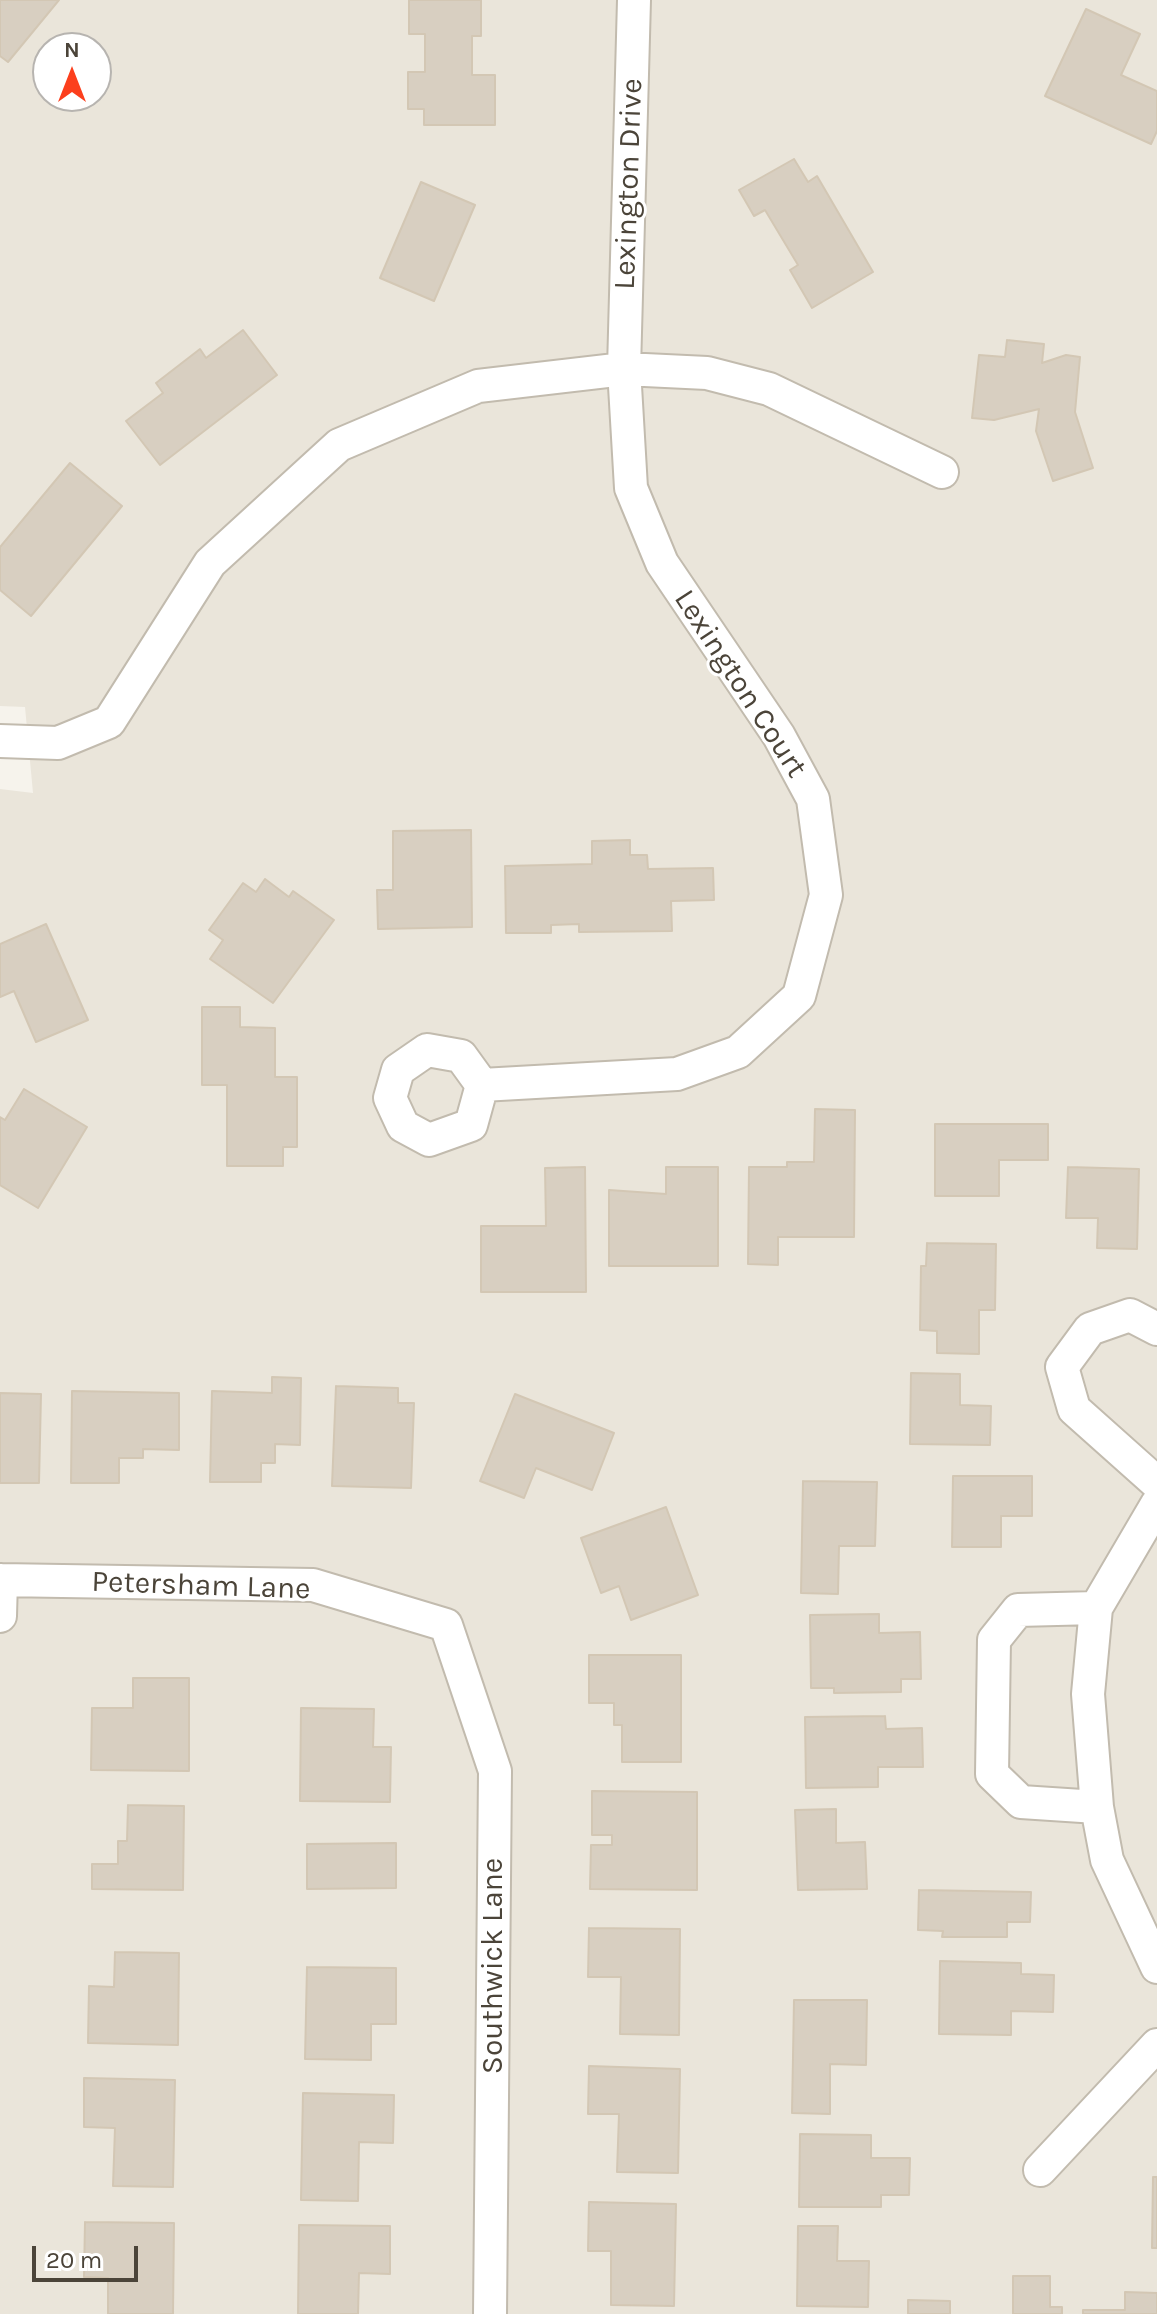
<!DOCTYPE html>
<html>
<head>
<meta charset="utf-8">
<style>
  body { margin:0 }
  #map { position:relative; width:1157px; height:2314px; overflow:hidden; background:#f6f3ec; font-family:Karla,sans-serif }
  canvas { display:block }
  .north { position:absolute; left:32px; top:32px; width:80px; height:80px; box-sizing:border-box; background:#fff; border:2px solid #b7b4b0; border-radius:50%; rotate:0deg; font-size:22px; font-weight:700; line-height:32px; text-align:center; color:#4b4439 }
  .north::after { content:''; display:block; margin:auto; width:28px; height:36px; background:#fc3f1d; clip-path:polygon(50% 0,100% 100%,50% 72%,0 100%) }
  .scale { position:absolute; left:32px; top:2246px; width:106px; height:36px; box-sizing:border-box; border:4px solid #4b4439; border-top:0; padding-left:10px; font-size:24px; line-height:28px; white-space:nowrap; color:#4b4439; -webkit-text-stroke:6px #fff; paint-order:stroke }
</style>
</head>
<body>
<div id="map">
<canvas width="1157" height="2314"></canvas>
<div class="north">N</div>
<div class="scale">20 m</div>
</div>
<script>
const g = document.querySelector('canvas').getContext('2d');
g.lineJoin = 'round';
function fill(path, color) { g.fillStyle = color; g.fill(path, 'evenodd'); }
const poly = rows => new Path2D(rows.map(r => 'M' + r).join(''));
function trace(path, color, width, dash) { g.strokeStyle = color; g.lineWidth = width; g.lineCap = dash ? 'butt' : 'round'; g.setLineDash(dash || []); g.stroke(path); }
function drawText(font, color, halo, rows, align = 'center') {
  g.font = font + ' Karla,sans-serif'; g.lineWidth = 6; g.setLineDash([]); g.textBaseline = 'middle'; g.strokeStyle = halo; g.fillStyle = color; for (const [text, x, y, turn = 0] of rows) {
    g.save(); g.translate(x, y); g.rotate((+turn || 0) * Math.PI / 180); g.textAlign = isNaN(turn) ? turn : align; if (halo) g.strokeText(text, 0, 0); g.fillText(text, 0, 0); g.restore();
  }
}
const residential = poly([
  [0,0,1157,0,1157,2314,0,2314,0,789,33,793,25,707,0,706],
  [48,48,96,48,96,96,48,96]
]);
const building = poly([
  [0,0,59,0,8,62,0,56,0,0],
  [409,0,481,0,481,36,472,36,472,75,495,75,495,125,424,125,424,109,408,109,408,72,425,72,425,34,409,34,409,0],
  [1086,9,1140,34,1121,75,1157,91,1157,131,1151,144,1045,96,1086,9],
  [794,159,808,182,817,176,873,272,812,308,790,270,798,265,765,210,754,216,739,190,794,159],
  [421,182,475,205,434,301,380,278,421,182],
  [243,330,277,375,160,465,126,421,163,393,156,383,200,349,206,358,243,330],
  [1007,340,1044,344,1042,363,1066,355,1080,357,1075,412,1093,468,1053,481,1036,431,1039,409,994,420,972,418,979,355,1005,357,1007,340],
  [70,463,122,506,31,616,0,590,0,547,70,463],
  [471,830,472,927,378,929,377,890,393,890,393,831,471,830],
  [630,840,630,855,647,855,648,869,713,868,714,900,671,901,672,931,579,932,579,924,551,925,551,933,506,933,505,866,592,864,592,841,630,840],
  [265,879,289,897,293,891,334,920,273,1003,210,959,223,940,209,930,243,883,256,892,265,879],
  [46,924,88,1020,36,1042,14,991,0,997,0,944,46,924],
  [202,1007,240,1007,240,1027,275,1028,275,1077,297,1077,297,1147,283,1147,283,1166,227,1166,227,1085,202,1085,202,1007],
  [24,1089,87,1127,38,1208,0,1185,0,1117,5,1120,24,1089],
  [815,1109,855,1110,854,1237,778,1237,778,1265,748,1264,749,1167,787,1167,787,1162,814,1162,815,1109],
  [935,1124,1048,1124,1048,1160,999,1160,999,1196,935,1196,935,1124],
  [585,1167,586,1292,481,1292,481,1226,546,1226,545,1168,585,1167],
  [666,1167,718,1167,718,1266,609,1266,609,1190,666,1194,666,1167],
  [1068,1167,1139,1169,1137,1249,1097,1248,1098,1218,1066,1218,1068,1167],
  [927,1243,996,1244,995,1310,979,1310,979,1354,937,1353,937,1331,920,1330,921,1266,926,1266,927,1243],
  [911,1373,960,1374,960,1405,991,1406,990,1445,910,1444,911,1373],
  [272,1377,301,1378,300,1445,275,1444,275,1463,261,1463,261,1482,210,1482,212,1391,272,1393,272,1377],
  [336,1386,398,1388,398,1403,414,1403,411,1488,332,1486,336,1386],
  [72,1391,179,1393,179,1450,143,1449,143,1458,119,1458,119,1483,71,1483,72,1391],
  [0,1393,41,1394,39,1483,0,1483,0,1393],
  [515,1394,614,1433,592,1490,536,1468,524,1498,480,1481,515,1394],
  [953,1476,1032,1476,1032,1516,1001,1516,1001,1547,952,1547,953,1476],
  [803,1481,877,1482,875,1546,839,1546,838,1594,801,1593,803,1481],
  [666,1507,698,1595,631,1620,619,1586,601,1593,581,1538,666,1507],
  [879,1614,879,1633,920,1632,921,1679,901,1679,901,1692,834,1693,834,1688,811,1688,810,1615,879,1614],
  [589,1655,681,1655,681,1762,622,1762,622,1725,614,1725,614,1703,589,1703,589,1655],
  [133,1678,189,1678,189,1771,91,1770,92,1708,133,1708,133,1678],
  [301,1708,374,1709,373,1747,391,1747,390,1802,300,1801,301,1708],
  [885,1716,886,1729,922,1728,923,1767,878,1767,878,1787,806,1788,805,1717,885,1716],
  [592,1791,697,1792,697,1890,590,1889,591,1845,612,1845,612,1835,592,1835,592,1791],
  [128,1805,184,1806,183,1890,92,1889,92,1864,118,1864,118,1841,127,1841,128,1805],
  [836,1809,836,1843,865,1842,867,1889,798,1890,795,1810,836,1809],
  [396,1843,396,1888,307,1889,307,1844,396,1843],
  [919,1890,1031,1892,1030,1922,1007,1922,1007,1937,942,1937,943,1931,918,1930,919,1890],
  [589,1928,680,1929,679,2035,620,2034,621,1977,588,1977,589,1928],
  [115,1952,179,1953,178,2045,88,2043,89,1986,114,1987,115,1952],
  [940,1961,1021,1963,1021,1974,1054,1975,1053,2012,1011,2011,1011,2035,939,2034,940,1961],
  [307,1967,396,1968,396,2024,371,2024,371,2060,305,2059,307,1967],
  [794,2000,867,2000,866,2065,830,2064,830,2114,792,2113,794,2000],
  [589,2066,680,2069,678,2173,617,2172,619,2114,588,2114,589,2066],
  [84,2078,175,2080,173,2187,113,2186,115,2128,84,2127,84,2078],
  [303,2093,394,2095,393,2143,359,2142,358,2201,301,2200,303,2093],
  [800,2134,871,2135,871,2158,910,2158,909,2195,881,2195,881,2207,799,2207,800,2134],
  [1153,2177,1157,2177,1157,2248,1152,2248,1153,2177],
  [589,2202,676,2204,674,2306,611,2305,611,2251,588,2251,589,2202],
  [85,2222,174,2223,173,2314,108,2314,108,2278,84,2277,85,2222],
  [299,2225,390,2226,390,2274,359,2273,358,2314,298,2314,299,2225],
  [798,2226,838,2226,837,2261,869,2261,868,2307,797,2306,798,2226],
  [1013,2276,1050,2276,1050,2307,1062,2307,1062,2314,1013,2314,1013,2276],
  [1125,2292,1157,2293,1157,2314,1083,2314,1083,2310,1125,2310,1125,2292],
  [908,2300,950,2301,950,2314,908,2314,908,2300]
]);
const minor = poly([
  [0,741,58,743,109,722,210,563,339,445,478,386,624,369,707,373,769,389,942,472],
  [482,1085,471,1125,429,1140,403,1126,390,1098,398,1070,427,1050,461,1056,482,1085,677,1074,738,1052,799,996,826,895,813,799,779,736,662,563,631,488,624,369,634,0],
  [1157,1329,1130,1315,1090,1329,1062,1367,1074,1409,1157,1483],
  [1157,1504,1096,1608,1088,1694,1097,1807,1107,1860,1157,1967],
  [0,1580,313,1585,446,1625,495,1771,490,2314],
  [1096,1608,1018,1610,994,1640,992,1774,1021,1802,1097,1807],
  [0,1616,1,1580],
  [1040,2170,1157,2045]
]);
const streetNames = [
  ["Lexington Drive",629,184,-88],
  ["Lexington Court",740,684,57],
  ["Petersham Lane",201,1586,2],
  ["Southwick Lane",493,1966,-90]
];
fill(residential, '#eae5da');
fill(building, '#d8cfc1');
trace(building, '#d3c7b4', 2);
trace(minor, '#c2bbae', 36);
trace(minor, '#fff', 32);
drawText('30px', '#4b4439', '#fff', streetNames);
</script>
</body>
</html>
